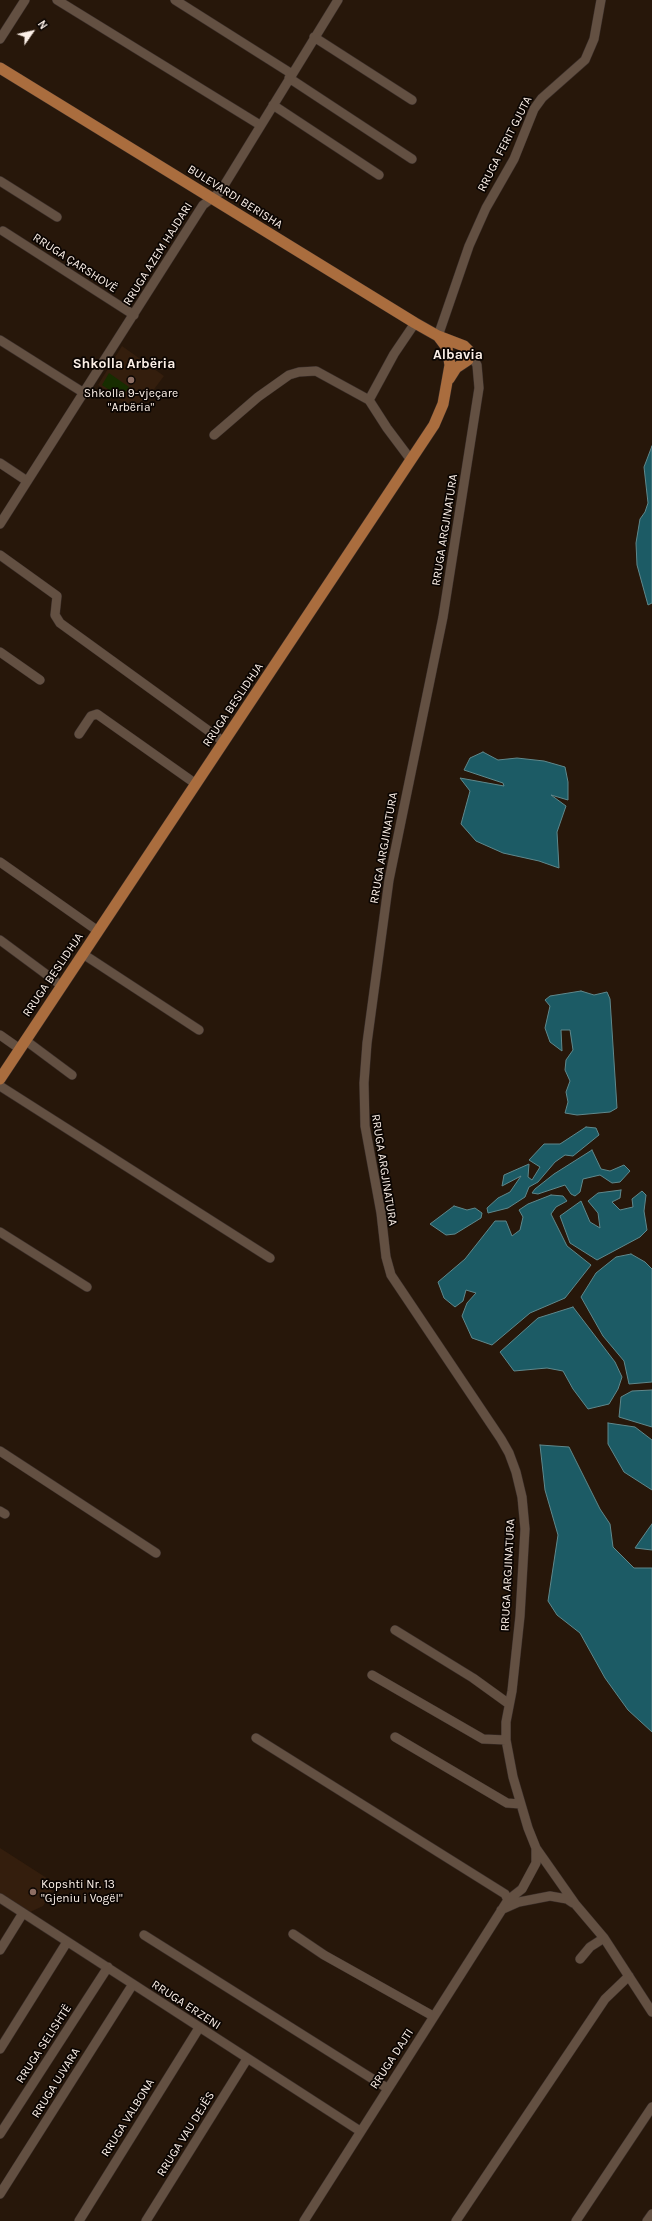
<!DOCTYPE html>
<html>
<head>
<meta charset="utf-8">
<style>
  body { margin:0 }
  #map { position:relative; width:652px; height:2221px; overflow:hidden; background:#27170a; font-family:Karla,sans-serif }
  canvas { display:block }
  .north { position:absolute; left:12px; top:12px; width:40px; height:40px; -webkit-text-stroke:3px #0b0502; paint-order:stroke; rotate:56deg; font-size:11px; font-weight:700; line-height:16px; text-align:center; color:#fcf0e8 }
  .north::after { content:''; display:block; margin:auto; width:14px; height:18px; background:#fcf0e8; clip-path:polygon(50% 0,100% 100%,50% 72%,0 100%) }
</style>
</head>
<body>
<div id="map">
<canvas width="652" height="2221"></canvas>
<div class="north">N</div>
</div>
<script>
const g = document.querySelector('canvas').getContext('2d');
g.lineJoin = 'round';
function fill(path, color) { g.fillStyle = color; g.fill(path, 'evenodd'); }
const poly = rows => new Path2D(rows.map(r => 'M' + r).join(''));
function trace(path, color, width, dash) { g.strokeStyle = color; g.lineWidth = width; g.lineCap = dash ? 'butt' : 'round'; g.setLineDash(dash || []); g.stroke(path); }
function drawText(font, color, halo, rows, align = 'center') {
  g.font = font + ' Karla,sans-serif'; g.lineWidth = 3.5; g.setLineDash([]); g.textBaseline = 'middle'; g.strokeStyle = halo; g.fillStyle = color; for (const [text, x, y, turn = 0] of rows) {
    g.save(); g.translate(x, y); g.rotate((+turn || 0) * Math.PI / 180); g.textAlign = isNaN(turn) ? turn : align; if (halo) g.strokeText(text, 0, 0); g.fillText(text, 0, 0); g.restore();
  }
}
const built = poly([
  [122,346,164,376,137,412,98,385],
  [0,1848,56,1884,43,1906,30,1912,0,1893]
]);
const green = poly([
  [109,373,129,387,121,398,102,385]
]);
const water = poly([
  [652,446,652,603,648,605,637,565,636,543,640,519,645,512,648,503,644,467,652,446],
  [483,752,498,760,517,758,544,761,565,767,568,782,568,800,551,795,566,806,557,832,559,868,539,861,503,853,476,841,461,824,470,791,460,778,504,786,503,783,464,770,470,758,483,752],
  [581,991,594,995,607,992,610,999,617,1108,610,1112,577,1115,565,1113,568,1102,566,1092,570,1081,565,1070,566,1060,573,1050,570,1030,561,1030,562,1051,550,1042,545,1028,550,1006,545,1000,550,996,581,991],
  [586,1127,596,1128,599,1135,573,1156,565,1155,555,1162,538,1182,529,1187,525,1197,508,1208,488,1213,487,1208,498,1198,510,1192,521,1176,502,1186,504,1175,529,1164,528,1177,532,1180,540,1167,529,1160,544,1144,560,1144,586,1127],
  [592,1150,601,1169,610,1171,624,1165,630,1171,620,1182,612,1183,600,1175,583,1179,580,1192,575,1196,571,1194,565,1185,538,1194,532,1193,535,1189,554,1174,592,1150],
  [621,1190,620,1198,612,1202,620,1210,633,1207,632,1199,642,1191,646,1195,644,1211,647,1230,640,1237,597,1260,570,1243,560,1216,581,1201,590,1222,600,1228,598,1213,588,1201,598,1193,621,1190],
  [551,1195,563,1196,567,1201,556,1207,551,1214,567,1246,591,1265,565,1298,530,1313,492,1345,472,1338,462,1316,467,1303,476,1293,466,1290,463,1301,455,1307,444,1298,438,1282,465,1259,495,1221,506,1221,512,1236,520,1230,523,1217,519,1210,528,1204,551,1195],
  [454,1206,467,1210,475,1208,482,1213,481,1218,455,1234,446,1235,430,1224,454,1206],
  [631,1254,645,1262,652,1269,652,1382,629,1384,624,1361,603,1336,581,1297,596,1273,616,1257,631,1254],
  [573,1307,615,1362,622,1377,618,1389,609,1404,588,1409,573,1389,563,1371,547,1368,514,1371,500,1352,538,1318,573,1307],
  [652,1390,652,1427,619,1417,621,1397,632,1391,652,1390],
  [608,1423,635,1427,652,1440,652,1490,624,1472,608,1444,608,1423],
  [540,1445,569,1447,600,1509,610,1524,613,1547,634,1568,652,1568,652,1732,628,1710,605,1678,580,1633,557,1615,548,1601,558,1535,545,1490,540,1445],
  [652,1524,652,1550,635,1548,649,1528,652,1524]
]);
const minor = poly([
  [57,0,260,125],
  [175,0,292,74],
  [314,37,412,100],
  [0,39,25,0],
  [289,78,412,159],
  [273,105,379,175],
  [0,181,57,217],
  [3,231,134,315],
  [438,336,469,246,486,208,514,159,534,109,542,98,585,60,594,39,601,0],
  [0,340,84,393],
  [469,351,477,365,479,388,443,617,389,880,367,1043,364,1083,365,1126,381,1213,386,1257,391,1275,501,1439,509,1453,516,1472,522,1497,525,1529,520,1616,512,1691,506,1722,506,1740,513,1777,528,1828,536,1848,576,1905,604,1938,652,2012],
  [214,435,258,397,289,375,299,372,316,371,369,400],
  [411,460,387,428,369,400,394,354,415,323],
  [0,463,27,481],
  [0,524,203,205,220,192,338,0],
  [0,555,57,596,55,615,60,623,224,742],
  [0,652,40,680],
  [79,734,91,716,97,714,196,784],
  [0,862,98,931],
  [0,940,62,986],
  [83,954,199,1030],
  [0,1035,20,1049],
  [25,1040,72,1075],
  [0,1086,270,1258],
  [0,1232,87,1287],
  [0,1451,156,1553],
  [0,1511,5,1514],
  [395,1630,473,1678,509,1704],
  [372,1675,483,1739,506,1740],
  [395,1737,507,1803,520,1804],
  [256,1738,505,1894,508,1900],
  [0,1898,360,2131],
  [501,1910,519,1902,550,1896,567,1899,573,1903],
  [293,1934,324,1955,433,2016],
  [144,1935,387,2088],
  [0,1950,23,1913],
  [580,1959,590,1947,604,1938],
  [0,2049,67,1942],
  [0,2134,108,1967],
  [0,2194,133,1984],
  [79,2221,199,2028],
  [146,2221,247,2059],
  [304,2221,508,1900,522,1889,536,1863,536,1848],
  [456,2221,605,1999,629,1976],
  [576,2221,652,2107],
  [647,2221,652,2214]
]);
const major = poly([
  [0,68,415,323,438,336,464,346,469,351,468,360,456,368,449,379],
  [0,1079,434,425,443,404,450,365,447,348,438,336]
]);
const markers = [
  [131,380,4,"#8d6e63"],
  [33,1892,4,"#8d6e63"]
];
const streetNames = [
  ["RRUGA FERIT GJUTA",505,144,-63],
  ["BULEVARDI BERISHA",235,197,32],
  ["RRUGA AZEM HAJDARI",158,254,-58],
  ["RRUGA ÇARSHOVË",75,263,33],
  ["RRUGA ARGJINATURA",445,530,-81],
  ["RRUGA BESLIDHJA",233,705,-56],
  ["RRUGA ARGJINATURA",384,848,-80],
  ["RRUGA BESLIDHJA",53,975,-56],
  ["RRUGA ARGJINATURA",384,1170,81],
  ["RRUGA ARGJINATURA",508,1575,-87],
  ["RRUGA ERZENI",186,2005,33],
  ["RRUGA SELISHTË",44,2044,-57],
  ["RRUGA DAJTI",392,2059,-57],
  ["RRUGA UJVARA",56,2083,-58],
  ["RRUGA VALBONA",128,2118,-58],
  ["RRUGA VAU DEJËS",186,2134,-58]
];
const poiNames = [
  ["Shkolla 9-vjeçare",131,394],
  ["\"Arbëria\"",131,408],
  ["Kopshti Nr. 13",41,1885,"left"],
  ["\"Gjeniu i Vogël\"",41,1899,"left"]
];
const quarterNames = [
  ["Albavia",458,355],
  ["Shkolla Arbëria",124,364]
];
fill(built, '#341e0d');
fill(green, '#172d00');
fill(water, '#1c5b65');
trace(water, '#5f888c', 1);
trace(minor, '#3a2e2a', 10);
trace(major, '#3a2e2a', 12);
trace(minor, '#635042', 9);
trace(major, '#aa6d3e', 11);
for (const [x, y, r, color] of markers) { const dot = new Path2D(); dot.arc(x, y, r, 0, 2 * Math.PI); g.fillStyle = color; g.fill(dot); trace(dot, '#0b0502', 1.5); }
drawText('12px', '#fcf0e8', '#0b0502', streetNames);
drawText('12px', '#fcf0e8', '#0b0502', poiNames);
drawText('bold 14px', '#fcf0e8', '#0b0502', quarterNames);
</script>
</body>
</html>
